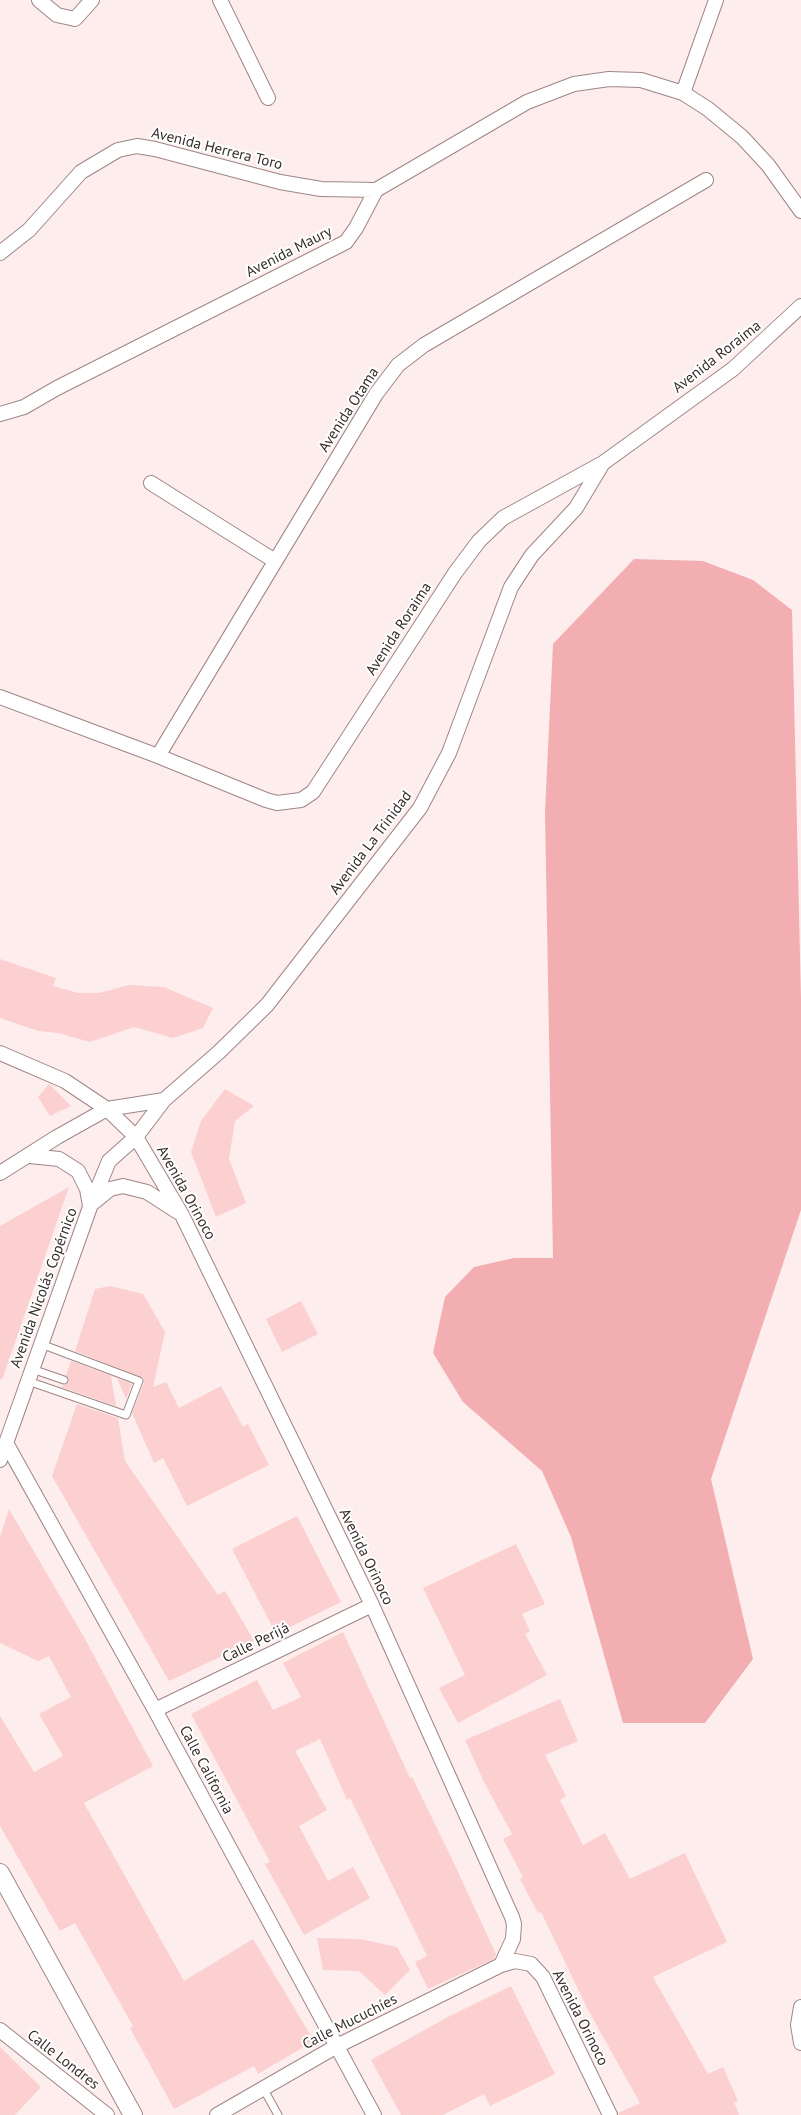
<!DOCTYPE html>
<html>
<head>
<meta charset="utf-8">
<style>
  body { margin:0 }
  canvas { display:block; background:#feeded }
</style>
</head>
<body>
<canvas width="801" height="2115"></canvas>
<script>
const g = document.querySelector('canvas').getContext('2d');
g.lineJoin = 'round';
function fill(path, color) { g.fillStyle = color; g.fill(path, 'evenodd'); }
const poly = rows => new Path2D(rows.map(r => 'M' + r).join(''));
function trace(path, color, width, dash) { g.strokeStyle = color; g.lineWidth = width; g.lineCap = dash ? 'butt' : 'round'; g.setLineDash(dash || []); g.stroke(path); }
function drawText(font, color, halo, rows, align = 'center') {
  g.font = font + ' "PT Sans",sans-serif'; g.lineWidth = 4; g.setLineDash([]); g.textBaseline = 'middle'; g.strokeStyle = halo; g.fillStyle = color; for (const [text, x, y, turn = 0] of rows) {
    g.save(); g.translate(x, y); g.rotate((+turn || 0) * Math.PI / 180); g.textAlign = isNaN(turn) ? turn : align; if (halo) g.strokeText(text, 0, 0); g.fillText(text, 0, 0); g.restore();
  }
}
const green = poly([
  [634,559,703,561,753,580,792,610,801,1000,801,1210,711,1479,753,1659,705,1723,623,1723,571,1537,542,1471,463,1402,433,1353,445,1297,474,1267,514,1258,553,1258,545,812,553,644]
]);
const building = poly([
  [0,959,56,978,53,986,78,993,99,993,129,985,164,987,213,1008,203,1028,173,1038,134,1027,90,1042,58,1033,38,1031,0,1018],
  [49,1084,71,1106,50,1116,38,1097],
  [225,1089,254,1106,235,1121,229,1159,246,1203,216,1217,191,1152,201,1121],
  [69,1187,2,1380,0,1379,0,1226],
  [110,1286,143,1294,165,1332,153,1387,166,1382,179,1408,221,1386,243,1427,248,1424,269,1465,187,1506,163,1458,154,1463,132,1413,144,1383,143,1378,75,1351,95,1289],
  [301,1301,318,1334,282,1352,266,1319],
  [71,1361,111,1376,116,1406,61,1387,69,1382,66,1375],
  [117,1378,132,1384,126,1399],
  [77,1404,118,1418,125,1461,218,1595,225,1591,254,1641,169,1681,52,1476],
  [9,1509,84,1637,153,1766,84,1803,184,1981,253,1939,314,2041,258,2074,254,2066,174,2109,130,2028,133,2026,75,1923,60,1931,0,1826,0,1716,34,1772,63,1756,39,1714,71,1697,49,1656,38,1661,0,1643,0,1537],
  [297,1516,341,1602,276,1634,232,1549],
  [516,1544,545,1604,522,1614,530,1631,525,1634,547,1675,458,1723,439,1688,465,1675,423,1588],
  [343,1632,410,1778,412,1777,451,1857,496,1954,494,1959,428,1989,415,1962,427,1956,350,1798,347,1800,320,1739,295,1751,327,1810,299,1826,328,1881,353,1867,370,1898,304,1935,265,1864,270,1862,191,1714,257,1680,273,1710,301,1697,283,1663],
  [560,1699,578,1741,545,1755,566,1796,560,1800,583,1845,605,1833,630,1879,685,1853,727,1942,653,1977,708,2074,723,2067,738,2101,734,2102,739,2115,619,2115,618,2113,640,2103,587,2008,541,1912,538,1913,520,1879,523,1877,503,1839,512,1834,484,1782,465,1740],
  [317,1938,360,1939,397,1947,410,1970,385,1995,359,1971,323,1970],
  [511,1986,555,2074,490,2106,484,2094,443,2115,401,2115,371,2060,446,2018],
  [0,2047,41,2087,15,2115,0,2115]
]);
const service = poly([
  [32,1369,64,1380],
  [28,1381,126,1415,139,1381,41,1344],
  [263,2088,278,2115]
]);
const minor = poly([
  [39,0,57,15,75,19,92,0],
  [220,0,268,98],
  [683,93,716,0],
  [0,253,29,230,81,172,118,150,137,146,155,149,280,182,321,189,376,190],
  [0,414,24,407,57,388,346,242,356,228,376,190,527,102,574,84,609,79,641,80,683,93,708,109,742,137,768,165,801,211],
  [151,483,275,561],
  [0,697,158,756,266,800,277,803,301,800,313,792,455,573,479,541,503,518,603,463,733,369,801,306],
  [158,756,376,394,398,365,424,345,706,180],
  [0,1053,65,1081,107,1109,136,1137,182,1215,372,1605,512,1917,514,1924,513,1939,501,1965],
  [30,1156,59,1159,78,1171,87,1189,90,1206],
  [0,1173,57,1137,107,1109,164,1100],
  [94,1202,110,1189,123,1186,147,1192,178,1212],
  [6,1443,155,1710,374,2115],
  [0,1460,90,1207,109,1161,136,1137,164,1100,219,1052,267,1005,420,808,449,753,511,587,532,555,576,508,603,463],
  [155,1710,372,1605],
  [801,2007,798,2025,801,2043],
  [0,2030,107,2115],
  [217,2115,337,2046,501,1965,515,1961,531,1964,543,1977,610,2115]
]);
const tertiary = poly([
  [0,1873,133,2115]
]);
const streetNames = [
  ["Avenida Herrera Toro",217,149,14],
  ["Avenida Maury",289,252,-27],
  ["Avenida Roraima",717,357,-38],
  ["Avenida Otama",349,410,-57],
  ["Avenida Roraima",399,629,-57],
  ["Avenida La Trinidad",371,843,-53],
  ["Avenida Orinoco",186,1193,61],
  ["Avenida Nicolás Copérnico",44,1288,-70],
  ["Avenida Orinoco",366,1557,64],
  ["Calle Perijá",256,1643,-26],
  ["Calle California",206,1770,62],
  ["Avenida Orinoco",580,2018,63],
  ["Calle Mucuchíes",350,2022,-27],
  ["Calle Londres",63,2060,38]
];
fill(green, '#f2aeb1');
fill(building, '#fcd0d1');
trace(service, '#9f8586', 9);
trace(minor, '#9f8586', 16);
trace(tertiary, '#9f8586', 20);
trace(service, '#fff', 7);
trace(minor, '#fff', 14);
trace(tertiary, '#fff', 18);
drawText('15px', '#382d2d', '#fff', streetNames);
</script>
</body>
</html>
